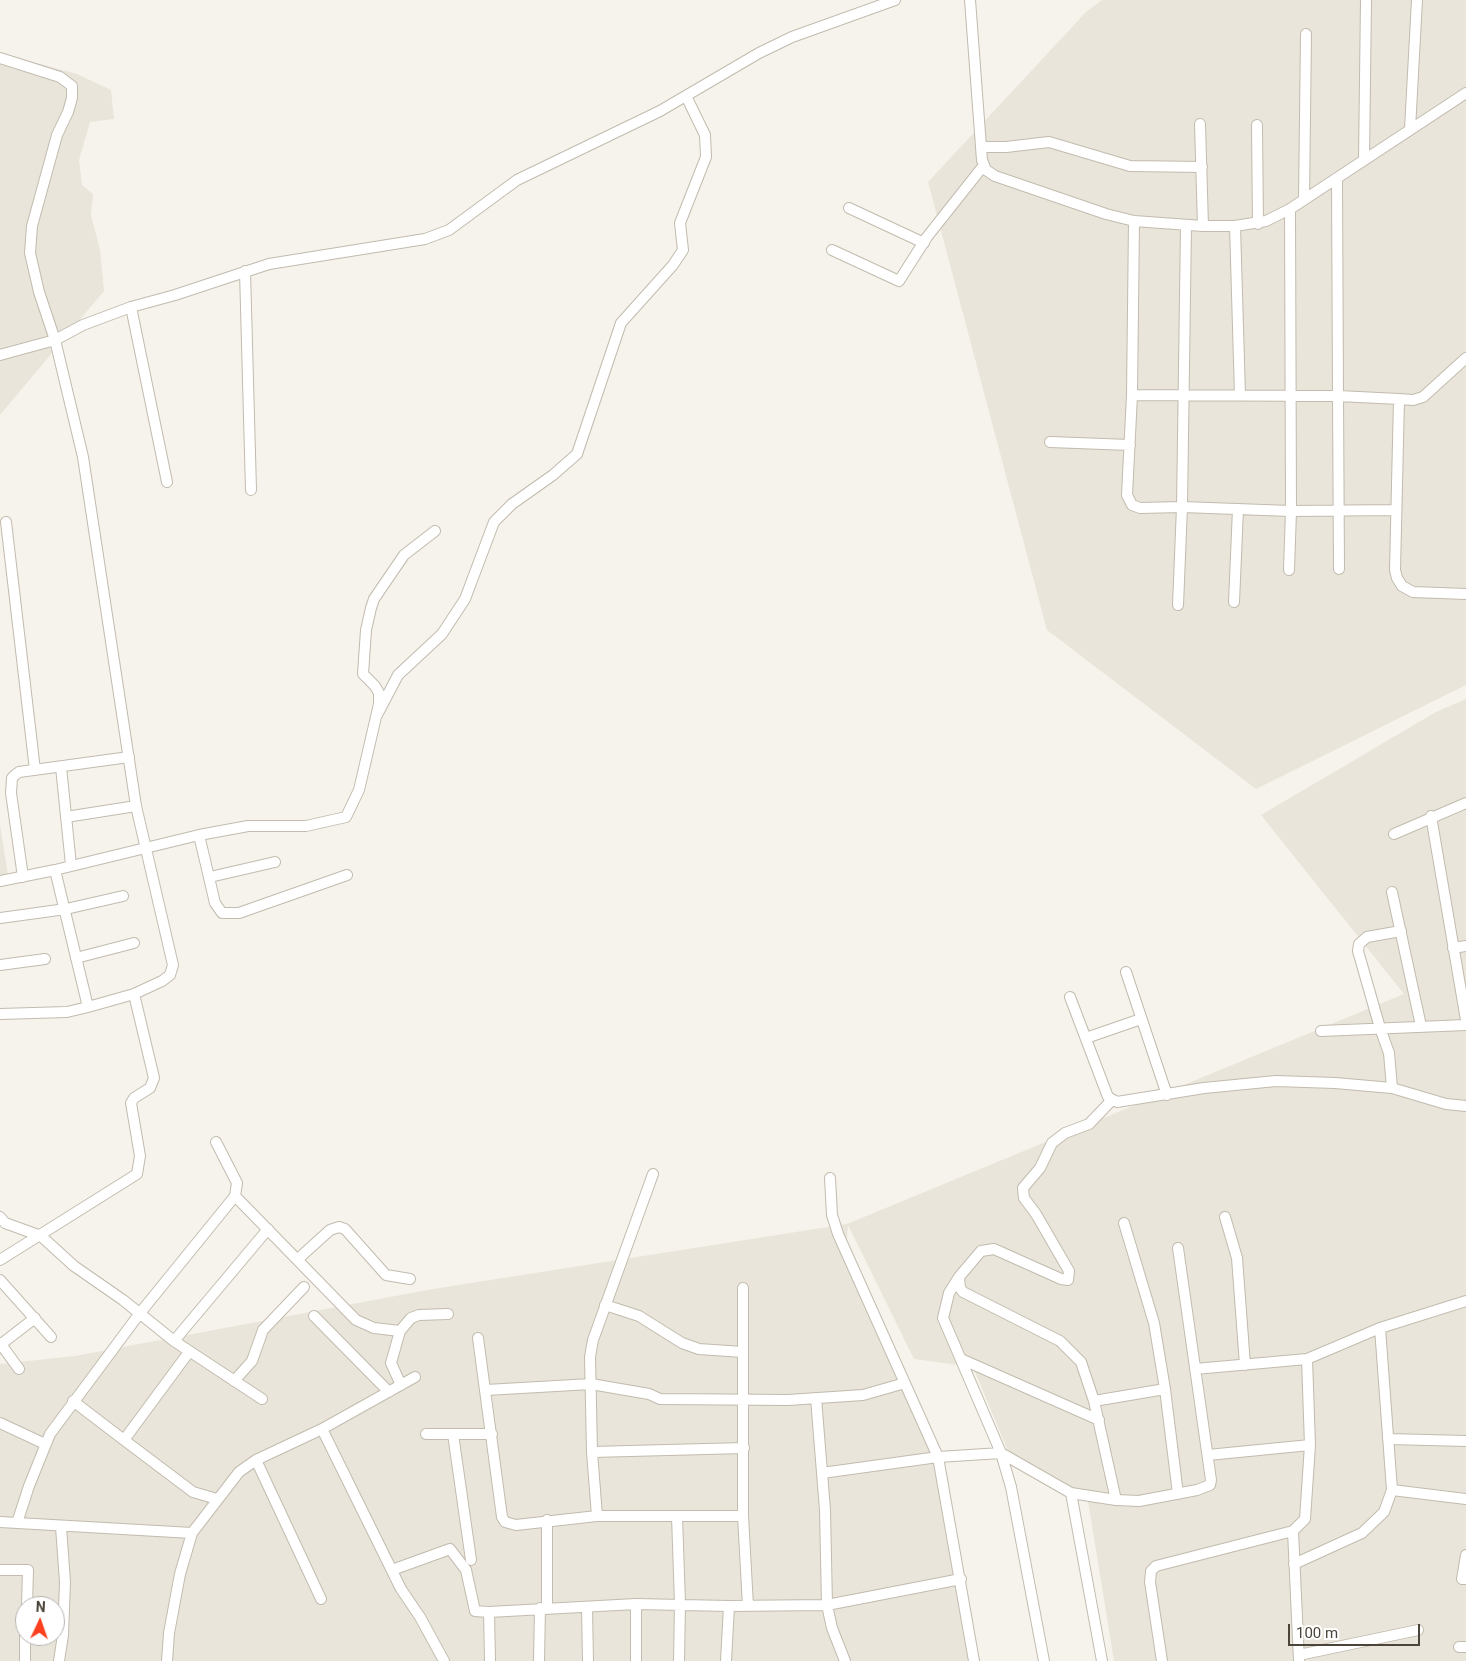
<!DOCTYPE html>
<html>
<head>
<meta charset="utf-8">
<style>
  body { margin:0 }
  #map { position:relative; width:1466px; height:1661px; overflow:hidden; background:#f6f3ec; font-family:Roboto,sans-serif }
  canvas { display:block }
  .north { position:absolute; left:15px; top:1596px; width:50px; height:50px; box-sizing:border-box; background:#fff; border:1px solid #b7b4b0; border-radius:50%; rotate:3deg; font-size:14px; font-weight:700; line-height:20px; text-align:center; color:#4b4439 }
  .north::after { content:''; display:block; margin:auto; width:18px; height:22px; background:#fc3f1d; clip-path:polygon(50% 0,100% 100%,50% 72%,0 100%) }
  .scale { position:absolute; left:1288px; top:1624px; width:132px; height:22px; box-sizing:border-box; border:2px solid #4b4439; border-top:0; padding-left:6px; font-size:15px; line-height:18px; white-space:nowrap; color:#4b4439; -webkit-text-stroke:4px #fff; paint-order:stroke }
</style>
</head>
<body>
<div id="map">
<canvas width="1466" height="1661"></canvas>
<div class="north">N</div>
<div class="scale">100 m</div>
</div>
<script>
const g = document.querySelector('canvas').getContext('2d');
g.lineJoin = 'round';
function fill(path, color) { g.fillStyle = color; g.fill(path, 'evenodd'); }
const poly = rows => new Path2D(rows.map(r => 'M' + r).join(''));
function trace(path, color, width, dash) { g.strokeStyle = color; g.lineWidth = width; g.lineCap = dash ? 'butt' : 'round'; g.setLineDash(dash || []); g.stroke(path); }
const residential = poly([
  [1102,0,1466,0,1466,685,1256,789,1047,630,928,182,1086,12],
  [0,53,77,74,111,90,114,119,90,122,79,160,82,185,93,194,91,215,100,250,104,291,0,415],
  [1466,699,1466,1661,1114,1661,1088,1501,1008,1451,973,1367,914,1359,848,1225,845,1264,945,1468,972,1661,0,1661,0,1364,75,1356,433,1289,847,1224,1404,994,1261,815,1436,712],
  [25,1606,55,1606,55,1636,25,1636],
  [0,825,8,875,0,878]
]);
const minor = poly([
  [970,0,982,160,986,170,995,176,1106,214,1134,221,1203,226,1235,226,1266,221,1290,209,1466,93],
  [0,58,60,77,72,86,72,98,68,112,57,135,32,226,30,253,39,292,55,340,83,457,136,806,173,965,170,975,162,981,134,994,88,1007,67,1012,0,1014],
  [1200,124,1203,226],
  [1257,125,1258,224],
  [1410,129,1417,0],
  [981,147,1006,147,1049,142,1130,166,1202,167],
  [1364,160,1366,0],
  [1304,199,1306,34],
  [849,208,924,243],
  [1134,221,1132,395,1338,396,1337,178],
  [1186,226,1182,507,1291,511,1290,209],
  [1235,226,1240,395],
  [832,250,899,281,927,237,984,165],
  [245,271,251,490],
  [131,307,167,482],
  [0,355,55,340,83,325,131,307,175,295,269,264,425,239,449,230,517,180,660,111,759,53,792,37,895,0],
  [1132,395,1127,495,1132,505,1140,508,1182,507,1178,605],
  [1399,399,1413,400,1423,397,1466,358],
  [1050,442,1130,445],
  [6,522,35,770],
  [1339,569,1338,396,1399,399,1395,570,1397,578,1402,586,1413,592,1466,594],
  [1289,570,1291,511,1396,510],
  [1234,602,1238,509],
  [377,715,398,675,442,634,465,599,494,522,512,504,553,475,577,454,621,323,673,265,683,250,680,223,706,157,705,135,686,96],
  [61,767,71,865],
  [1431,816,1466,1020],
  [66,817,136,806],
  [1394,834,1466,803],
  [199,835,215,903,222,913,239,913,347,875],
  [55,870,88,1007],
  [23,877,11,793,12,778,15,775,19,772,129,757],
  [210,877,275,862],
  [0,881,55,870,199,835,248,826,306,826,346,817,359,790,379,704,379,693,375,686,363,674,366,630,371,608,374,599,404,555,435,531],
  [1392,892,1421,1026],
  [0,918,66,909,123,896],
  [1453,948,1466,946],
  [76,958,134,943],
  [0,965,45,959],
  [1126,972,1167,1095],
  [1070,997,1108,1097,1117,1102,1204,1088,1276,1081,1335,1083,1392,1088,1446,1104,1466,1106],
  [1321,1031,1466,1025],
  [1086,1038,1141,1019],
  [1392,1088,1389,1053,1380,1028,1358,951,1359,944,1367,937,1401,931],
  [830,1178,832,1215,838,1234,938,1457,974,1661],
  [235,1196,356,1320,374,1328,400,1331],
  [0,1217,5,1223,41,1236,74,1266,123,1300,174,1341,262,1399],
  [1225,1217,1237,1258,1245,1365],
  [1124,1223,1154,1323,1165,1389,1178,1494],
  [298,1259,330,1230,339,1227,345,1229,386,1275,410,1279],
  [0,1260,137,1174,140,1156,131,1103,134,1098,150,1088,154,1078,134,994],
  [959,1277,949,1293,943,1318,1001,1453,1011,1487,1044,1661],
  [0,1280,51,1337],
  [743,1288,743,1516,748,1606],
  [605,1305,639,1316,682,1343,699,1349,743,1352],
  [314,1316,389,1392],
  [478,1338,502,1517,505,1522,516,1525,597,1516],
  [174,1341,268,1229],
  [0,1343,19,1369],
  [0,1345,35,1318],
  [961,1359,1099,1420],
  [1195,1369,1307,1359,1380,1328,1466,1301],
  [234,1381,252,1361,263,1330,304,1287],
  [401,1385,391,1363,400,1331,411,1318,419,1315,448,1314],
  [486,1390,591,1384,649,1394,660,1399,788,1400,863,1395,905,1383],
  [816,1398,825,1510,827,1605,832,1628,845,1661],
  [73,1401,124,1440,189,1352],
  [1094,1401,1165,1389],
  [0,1423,45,1444],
  [322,1429,401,1589,420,1617,444,1661],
  [426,1434,492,1434],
  [453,1434,471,1560],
  [1388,1439,1466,1441],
  [124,1440,193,1492,217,1499],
  [592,1452,590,1357,593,1340,653,1174],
  [1208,1455,1310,1445],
  [256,1460,321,1599],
  [822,1473,938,1457,1001,1453,1071,1493],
  [1392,1490,1466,1499],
  [1116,1500,1139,1501,1197,1490,1210,1485,1211,1480,1178,1248],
  [677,1516,680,1604,679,1661],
  [743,1516,597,1516,592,1452,744,1448],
  [0,1522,192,1533],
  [17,1523,29,1486,50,1434,140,1313,235,1196,237,1183,216,1142],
  [1293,1531,1299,1661],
  [1466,1555,1462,1579,1466,1579],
  [1294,1564,1362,1533,1384,1512,1392,1490,1380,1328],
  [0,1570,28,1570,27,1606],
  [392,1570,450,1549,466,1570,475,1611,489,1612,636,1604,729,1606,827,1605,961,1579],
  [636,1604,636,1661],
  [547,1608,547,1520],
  [587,1608,588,1661],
  [489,1612,490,1661],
  [1459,1647,1466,1647],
  [1299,1655,1418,1630],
  [25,1661,25,1636],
  [59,1661,63,1635,65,1582,61,1527],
  [167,1661,169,1633,180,1574,192,1533,239,1472,256,1460,322,1429,415,1377],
  [539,1661,540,1608],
  [726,1661,729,1606],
  [1102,1661,1071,1493,1116,1500,1094,1401,1081,1362,1060,1341,963,1292,960,1288,959,1277,981,1251,994,1249,1061,1279,1068,1280,1069,1271,1036,1214,1024,1198,1023,1188,1040,1168,1052,1143,1065,1133,1089,1124,1112,1100],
  [1162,1661,1150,1582,1151,1571,1156,1566,1293,1531,1305,1519,1310,1445,1307,1359]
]);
fill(residential, '#eae5da');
trace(minor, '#c2bbae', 12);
trace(minor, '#fff', 10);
</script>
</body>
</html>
